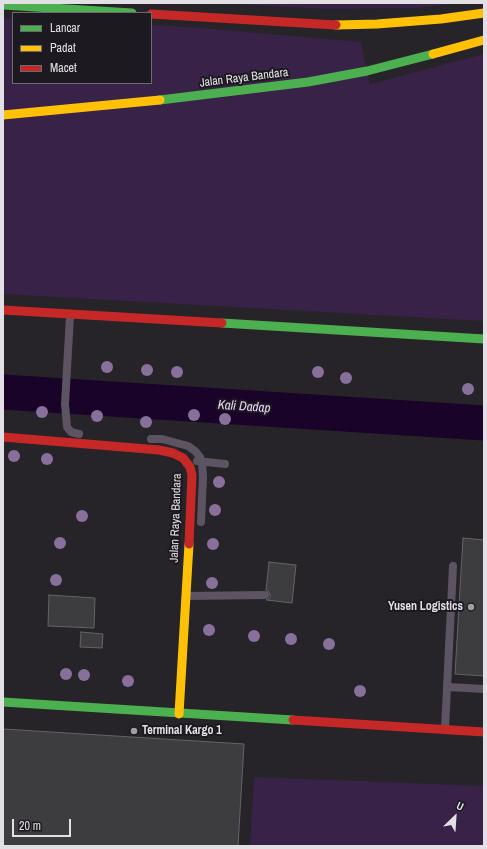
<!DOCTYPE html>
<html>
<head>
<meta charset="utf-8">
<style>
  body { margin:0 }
  #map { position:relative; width:487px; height:849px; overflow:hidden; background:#262428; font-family:"Archivo Narrow",sans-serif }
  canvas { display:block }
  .frame { position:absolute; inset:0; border:4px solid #e2e0e5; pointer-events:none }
  .legend { position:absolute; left:12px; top:12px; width:140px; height:72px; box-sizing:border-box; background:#1d1920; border:1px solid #6c696f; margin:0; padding:5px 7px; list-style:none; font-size:12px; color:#e2e0e5 }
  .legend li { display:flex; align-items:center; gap:8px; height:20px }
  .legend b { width:20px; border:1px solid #6c696f }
  .north { position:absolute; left:435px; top:797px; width:40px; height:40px; -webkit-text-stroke:3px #1d1920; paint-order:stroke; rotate:25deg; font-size:11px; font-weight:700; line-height:16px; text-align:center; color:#e2e0e5 }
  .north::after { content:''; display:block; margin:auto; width:14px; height:18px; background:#e2e0e5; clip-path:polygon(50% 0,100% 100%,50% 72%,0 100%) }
  .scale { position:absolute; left:12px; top:819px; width:59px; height:18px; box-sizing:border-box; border:2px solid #e2e0e5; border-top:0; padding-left:5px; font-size:12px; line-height:14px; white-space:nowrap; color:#e2e0e5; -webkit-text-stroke:3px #1d1920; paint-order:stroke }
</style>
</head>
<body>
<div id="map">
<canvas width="487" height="849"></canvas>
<div class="frame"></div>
<ul class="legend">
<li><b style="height:5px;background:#4caf50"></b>Lancar</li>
<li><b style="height:5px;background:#ffc107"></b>Padat</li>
<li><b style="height:5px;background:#c62828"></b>Macet</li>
</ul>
<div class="north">U</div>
<div class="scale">20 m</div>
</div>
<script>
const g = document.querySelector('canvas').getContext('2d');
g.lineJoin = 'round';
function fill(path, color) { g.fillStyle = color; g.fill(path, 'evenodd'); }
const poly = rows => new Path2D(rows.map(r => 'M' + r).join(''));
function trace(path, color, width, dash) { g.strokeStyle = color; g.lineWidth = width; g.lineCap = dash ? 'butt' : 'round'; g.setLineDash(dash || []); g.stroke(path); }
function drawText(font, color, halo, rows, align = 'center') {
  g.font = font + ' "Archivo Narrow",sans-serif'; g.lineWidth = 4; g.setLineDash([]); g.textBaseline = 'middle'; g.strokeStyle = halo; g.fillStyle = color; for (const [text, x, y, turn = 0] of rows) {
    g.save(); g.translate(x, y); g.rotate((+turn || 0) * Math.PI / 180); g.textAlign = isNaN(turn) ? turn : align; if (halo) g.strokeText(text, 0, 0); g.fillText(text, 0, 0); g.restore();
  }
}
const green = poly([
  [216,3,457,3,418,8,326,9],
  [3,19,13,19,13,83,151,83,151,25,190,27,361,42,370,84,484,54,484,321,3,294],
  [254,777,484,786,484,846,250,846]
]);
const river = poly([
  [3,392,484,423]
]);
const building = poly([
  [463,538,484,540,484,676,455,674,463,538],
  [269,562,296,565,292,603,266,600,270,598,270,595,269,592,266,590,269,562],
  [49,595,95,598,94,628,48,626,49,595],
  [81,632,103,634,102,648,80,647,81,632],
  [3,729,244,744,238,846,3,846,3,729]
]);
const lane = poly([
  [70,316,65,404,67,427,71,432,79,434],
  [151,439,162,439,188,446,195,451,200,457,202,462,203,477,201,522],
  [197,461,225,464],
  [186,596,265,595],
  [447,687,484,689],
  [445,729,453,566]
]);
const fast = poly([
  [3,5,132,13],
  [160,100,308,82,367,71,433,54],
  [222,323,484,339],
  [3,702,293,720]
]);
const slow = poly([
  [336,25,377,24,441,19,484,13],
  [433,54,484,40],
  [3,115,160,100],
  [179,714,189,544]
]);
const jam = poly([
  [151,14,336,25],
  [3,310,222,323],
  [3,437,159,450,173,453,183,458,190,467,192,475,189,544],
  [293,720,484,732]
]);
const trees = [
  [107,367],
  [147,370],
  [177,372],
  [318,372],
  [346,378],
  [468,389],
  [42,412],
  [194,415],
  [97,416],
  [225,419],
  [146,422],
  [14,456],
  [47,459],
  [219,482],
  [215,510],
  [82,516],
  [60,543],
  [213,544],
  [56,580],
  [212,583],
  [209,630],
  [254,636],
  [291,639],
  [329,644],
  [66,674],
  [84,675],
  [128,681],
  [360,691]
];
const markers = [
  [471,607,4,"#a09ea3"],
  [134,731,4,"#a09ea3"]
];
const streetNames = [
  ["Jalan Raya Bandara",244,78,-7],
  ["Jalan Raya Bandara",176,518,-88]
];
const poiNames = [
  ["Yusen Logistics",463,607],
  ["Terminal Kargo 1",142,731,"left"]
];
const waterNames = [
  ["Kali Dadap",244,407,4]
];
fill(green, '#382247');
trace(river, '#190328', 35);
fill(building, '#3d3c3f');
trace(building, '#656366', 1);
trace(lane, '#5c5462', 8);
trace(fast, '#4caf50', 9);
trace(slow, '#ffc107', 9);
trace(jam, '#c62828', 9);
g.fillStyle = '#87709b';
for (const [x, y] of trees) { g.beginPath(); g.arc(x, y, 6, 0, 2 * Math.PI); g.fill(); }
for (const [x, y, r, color] of markers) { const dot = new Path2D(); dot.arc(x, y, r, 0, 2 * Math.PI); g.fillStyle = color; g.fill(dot); trace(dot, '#1d1920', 1.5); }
drawText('12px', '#e2e0e5', '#1d1920', streetNames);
drawText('bold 12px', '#e2e0e5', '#1d1920', poiNames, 'right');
drawText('italic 13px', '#ebd6fd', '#1d1920', waterNames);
</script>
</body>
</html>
